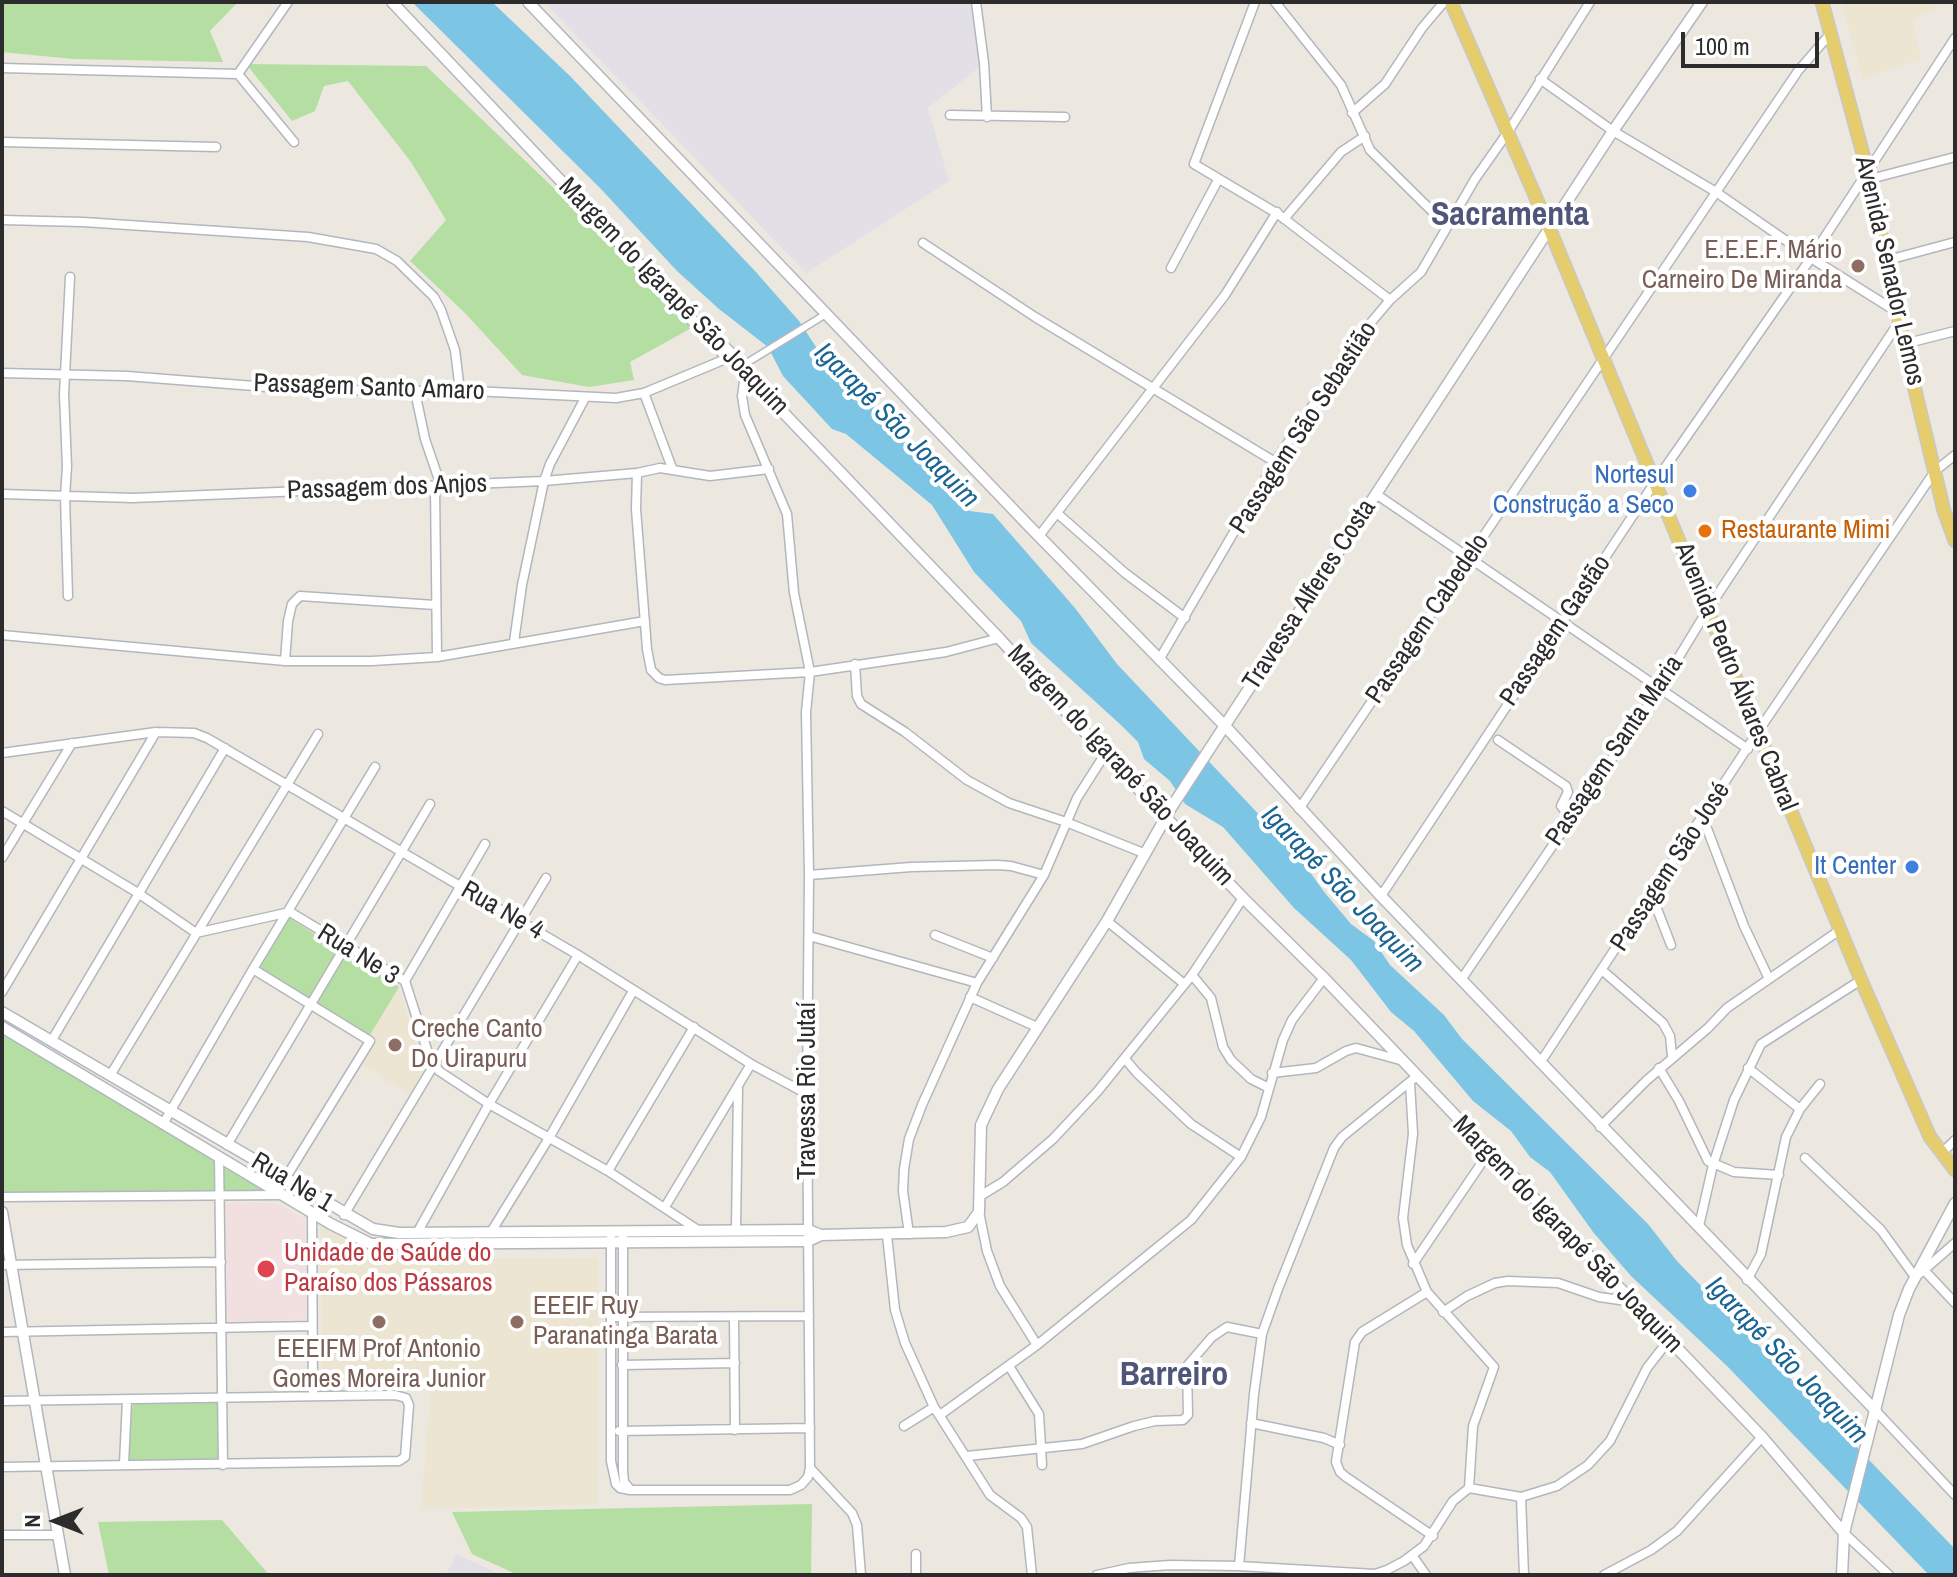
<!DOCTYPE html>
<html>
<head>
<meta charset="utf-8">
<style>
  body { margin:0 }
  #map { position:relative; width:1957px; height:1577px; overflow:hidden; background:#ece8e0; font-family:"Archivo Narrow",sans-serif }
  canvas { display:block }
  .frame { position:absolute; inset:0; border:4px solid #2c2c2c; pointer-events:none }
  .north { position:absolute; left:16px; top:1481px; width:80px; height:80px; -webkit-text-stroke:6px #fff; paint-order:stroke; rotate:270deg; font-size:22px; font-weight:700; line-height:32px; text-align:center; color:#2c2c2c }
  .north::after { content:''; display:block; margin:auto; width:28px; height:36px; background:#2c2c2c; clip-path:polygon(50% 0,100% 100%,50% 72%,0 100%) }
  .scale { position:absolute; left:1681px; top:32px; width:138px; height:36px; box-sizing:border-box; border:4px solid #2c2c2c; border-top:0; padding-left:10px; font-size:24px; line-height:28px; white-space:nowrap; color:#2c2c2c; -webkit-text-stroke:6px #fff; paint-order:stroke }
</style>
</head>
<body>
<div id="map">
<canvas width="1957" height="1577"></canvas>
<div class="frame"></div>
<div class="north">N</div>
<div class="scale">100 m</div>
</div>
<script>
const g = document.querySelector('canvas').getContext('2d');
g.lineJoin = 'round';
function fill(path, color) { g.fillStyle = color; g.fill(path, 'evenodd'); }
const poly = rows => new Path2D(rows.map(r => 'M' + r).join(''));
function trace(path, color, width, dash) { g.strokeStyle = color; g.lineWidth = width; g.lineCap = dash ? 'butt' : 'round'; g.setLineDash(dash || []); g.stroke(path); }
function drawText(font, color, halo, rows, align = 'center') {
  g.font = font + ' "Archivo Narrow",sans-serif'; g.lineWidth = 8; g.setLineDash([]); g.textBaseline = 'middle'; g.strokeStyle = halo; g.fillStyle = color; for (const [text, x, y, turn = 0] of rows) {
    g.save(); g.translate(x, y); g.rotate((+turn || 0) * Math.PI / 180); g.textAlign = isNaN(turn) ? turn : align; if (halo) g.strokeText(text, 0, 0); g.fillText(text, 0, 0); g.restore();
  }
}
const industrial = poly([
  [544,2,980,2,987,61,928,108,949,181,806,273],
  [457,1554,501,1575,445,1575]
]);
const education = poly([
  [1841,2,1942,2,1943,4,1912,21,1921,59,1863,79],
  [399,987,417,1049,421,1073,410,1094,362,1065,377,1041,370,1035],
  [321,1224,374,1258,598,1258,597,1505,421,1509,431,1387,322,1390]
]);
const medical = poly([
  [225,1203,275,1203,305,1219,307,1319,227,1322]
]);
const green = poly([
  [2,2,238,2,210,31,223,62,73,59,2,52],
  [246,64,426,66,697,325,630,362,634,380,589,387,522,375,464,312,410,261,446,220,411,162,348,81,324,86,315,111,292,121],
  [289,918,399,987,370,1035,260,968],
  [2,1024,271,1191,3,1195],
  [222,1396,224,1464,128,1463,133,1397],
  [812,1504,811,1575,518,1575,472,1554,452,1512],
  [222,1520,269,1575,109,1575,98,1522]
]);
const water = poly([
  [412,2,492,2,570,76,755,271,799,321,822,356,847,385,871,402,970,511,993,514,1075,608,1117,664,1299,857,1325,893,1351,924,1374,941,1390,965,1444,1015,1462,1039,1648,1224,1677,1261,1955,1549,1955,1575,1929,1575,1727,1366,1631,1276,1593,1232,1550,1172,1530,1157,1511,1131,1473,1101,1414,1031,1391,1012,1351,960,1294,908,1223,827,1185,804,1170,781,1144,759,1138,742,1122,726,1031,643,1021,621,974,572,932,505,846,434,832,429,783,376,768,347,719,309,677,271,601,189]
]);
const pedestrian = poly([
  [716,345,722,342,745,364,826,314]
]);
const minor = poly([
  [976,2,984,63,987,117],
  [1255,2,1194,164,1278,214,1390,300],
  [1275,2,1341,85,1370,150,1446,225],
  [2,68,238,74,288,2],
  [238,74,294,142],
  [1540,79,1613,131,1716,192,1811,258,1897,312],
  [1352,113,1385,84,1422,28,1444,2],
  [950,115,1065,117],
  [2,142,216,147],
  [1870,179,1955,157],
  [1284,219,1341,152,1365,136],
  [2,220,83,222,308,237,376,249,397,261,434,297,441,310,455,350,460,391],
  [923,243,1035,317,1275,462],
  [1888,260,1955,242],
  [1171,268,1218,180],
  [1904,344,1955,331],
  [2,373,127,376,305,390,473,391,616,398,644,393,728,358],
  [644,393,672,468],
  [417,401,425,439,441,486],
  [637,473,636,509,647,649,651,670,659,678,665,680,810,672,946,652,999,638],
  [435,487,437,657],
  [2,494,133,498,544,481,637,473,660,468,710,476,769,469],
  [1376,494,1748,749],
  [1057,513,1125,573,1185,618],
  [1039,536,1225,295,1277,212],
  [68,596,65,497,67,466,64,394,70,277],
  [2,635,285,661,372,661,437,657,645,621],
  [514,642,522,585,544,481,550,464,585,398],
  [1159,660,1275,462,1357,339,1390,300,1421,272,1475,179,1508,132,1590,2],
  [285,661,288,621,292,604,300,596,435,605],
  [855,664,857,696,861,704,905,732,967,780,1009,803,1066,822,1146,854],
  [1498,740,1566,786,1568,792,1561,806,1571,818],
  [2,753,156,732,194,733,207,738,578,955,751,1064,807,1094],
  [1299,809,1798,71,1830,34],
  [2,811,138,893,196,933,290,912,405,981,429,1056,439,1071,489,1104,608,1171,698,1230],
  [1703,818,1744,926,1769,979],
  [2,858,72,743],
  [809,875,911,867,997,865,1011,866,1044,875],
  [1381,896,1655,482,1811,258,1955,38],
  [1652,896,1671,945],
  [1107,921,1183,983],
  [935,935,993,958],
  [809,936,977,983],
  [253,969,370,1041,285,1179],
  [1603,971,1663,1023,1670,1036,1672,1056],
  [1192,975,1211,998,1223,1047,1231,1060,1251,1079,1269,1088],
  [1461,980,1660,688,1708,609,1899,322],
  [405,981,485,844],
  [2,992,156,732],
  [970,997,1037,1027],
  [52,1040,225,748],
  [1125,1059,1137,1073,1191,1124,1241,1157],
  [1540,1063,1757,733,1935,471,1955,455],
  [1659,1068,1679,1101,1708,1161,1734,1172,1779,1175],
  [1748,1068,1800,1109],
  [1272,1073,1316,1068,1346,1051,1356,1048,1400,1060],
  [111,1074,318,734],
  [1410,1083,1413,1134,1403,1218,1407,1245,1427,1292,1494,1367,1473,1426,1469,1488],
  [163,1124,253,969,375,767],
  [1600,1127,1647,1080,1708,1028,1727,1008,1840,930],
  [227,1145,430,804],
  [1941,1154,1955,1140],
  [219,1157,223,1465],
  [1805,1158,1881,1230,1915,1277,1924,1270,1955,1303],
  [608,1171,694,1027],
  [980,1196,1003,1182,1053,1139,1097,1092,1192,975,1243,898],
  [2,1197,281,1195],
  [665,1207,751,1064],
  [312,1212,313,1396],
  [979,1212,987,1251,1000,1286,1037,1345],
  [344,1215,546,878],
  [1699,1226,1713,1165,1734,1100,1761,1044,1861,980],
  [736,1230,738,1088],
  [491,1232,549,1138,633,991],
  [623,1232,623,1470,624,1482,630,1489],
  [417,1233,489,1104,578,955],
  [909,1234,903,1191,904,1169,909,1139,922,1105,977,983,1044,875,1077,798,1105,754],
  [887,1235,895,1310,905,1343,934,1407,990,1495,1021,1518,1027,1527,1032,1575],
  [611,1238,611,1461,616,1484,620,1488,630,1490,790,1490,801,1485,808,1477,810,1468,807,1094,809,875,806,712,810,672,794,593,787,514,745,415,742,396,745,375],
  [1413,1264,1489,1152],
  [2,1265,221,1262],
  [1924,1270,1955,1243],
  [1747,1280,1761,1254,1786,1137,1800,1109,1820,1084],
  [1427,1292,1362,1332,1355,1342,1336,1462,1340,1472,1346,1477,1433,1536],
  [1443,1312,1467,1296,1495,1283,1508,1281,1558,1283,1599,1297,1634,1302],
  [611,1317,809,1316],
  [734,1317,735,1430],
  [2,1332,312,1326],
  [622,1365,735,1363],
  [1009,1366,1039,1414,1042,1465],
  [2,1401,395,1395,406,1398,409,1405,405,1457,399,1461,2,1467],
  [1876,1411,1955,1495],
  [940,1415,1037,1345,1191,1220,1241,1157,1261,1117,1283,1040,1292,1020,1324,978],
  [1251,1423,1324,1438,1340,1445],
  [904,1426,934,1407],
  [619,1431,810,1428],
  [967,1456,1082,1444,1134,1426,1155,1421,1183,1420,1188,1415,1187,1366,1212,1337,1227,1327,1262,1334],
  [124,1464,127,1400],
  [810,1468,852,1513,857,1525,861,1575],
  [1521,1497,1524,1575],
  [1844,1533,1889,1575],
  [2,1535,58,1535],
  [916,1554,916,1575],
  [1412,1555,1426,1575],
  [1239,1566,1254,1394,1262,1334,1278,1289,1334,1148,1342,1137,1417,1076],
  [1097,1575,1129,1568,1170,1565,1239,1566,1375,1574,1387,1570,1404,1561,1424,1546,1453,1501,1469,1488,1521,1497,1557,1486,1588,1465,1610,1441,1647,1368,1668,1341],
  [1604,1575,1651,1550,1677,1531,1762,1437]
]);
const tertiary = poly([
  [392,2,728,358,779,408,999,638,1105,754,1243,898,1324,978,1762,1437,1844,1533],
  [528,2,1028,525,1225,726,1381,896,1876,1411],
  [2,1012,373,1229,399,1233,808,1230,821,1235,946,1232,968,1227,979,1212,981,1125,998,1089,1107,921,1171,808,1613,131,1702,2],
  [2,1027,331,1224,371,1244,808,1241,821,1235],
  [2,1212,65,1575],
  [1842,1575,1844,1533,1899,1315,1909,1289,1955,1203]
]);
const primary = poly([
  [1451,2,1550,230,1861,980,1930,1137,1955,1170],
  [1822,2,1867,169,1904,344,1944,511,1955,541]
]);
const markers = [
  [1858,266,8,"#8d6e63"],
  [1690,491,8,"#3f7fe0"],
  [1705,531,8,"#e8710a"],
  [1912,867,8,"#3f7fe0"],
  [395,1045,8,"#8d6e63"],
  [266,1269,10,"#e0444e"],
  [379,1322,8,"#8d6e63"],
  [517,1322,8,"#8d6e63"]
];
const educationNames = [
  ["E.E.E.F. Mário",1842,251,"right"],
  ["Carneiro De Miranda",1842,281,"right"],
  ["Creche Canto",411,1030],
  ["Do Uirapuru",411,1060],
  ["EEEIF Ruy",533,1307],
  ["Paranatinga Barata",533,1337],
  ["EEEIFM Prof Antonio",379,1350,"center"],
  ["Gomes Moreira Junior",379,1380,"center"]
];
const streetNames = [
  ["Avenida Senador Lemos",1889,271,77],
  ["Margem do Igarapé São Joaquim",673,297,46],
  ["Passagem Santo Amaro",369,388,2],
  ["Passagem São Sebastião",1304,428,-57],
  ["Passagem dos Anjos",387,488,-2],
  ["Travessa Alferes Costa",1310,595,-57],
  ["Passagem Cabedelo",1428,619,-56],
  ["Passagem Gastão",1556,631,-56],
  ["Avenida Pedro Álvares Cabral",1735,677,68],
  ["Passagem Santa Maria",1615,751,-56],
  ["Margem do Igarapé São Joaquim",1120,766,47],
  ["Passagem São José",1671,867,-57],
  ["Rua Ne 4",502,911,30],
  ["Rua Ne 3",358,955,32],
  ["Travessa Rio Jutaí",808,1091,-90],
  ["Rua Ne 1",292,1183,31],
  ["Margem do Igarapé São Joaquim",1567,1235,46]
];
const shopNames = [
  ["Nortesul",1674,476],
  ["Construção a Seco",1674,506],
  ["It Center",1896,867]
];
const foodNames = [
  ["Restaurante Mimi",1721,531]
];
const healthNames = [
  ["Unidade de Saúde do",284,1254],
  ["Paraíso dos Pássaros",284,1284]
];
const waterNames = [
  ["Igarapé São Joaquim",896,426,45],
  ["Igarapé São Joaquim",1342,890,46],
  ["Igarapé São Joaquim",1786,1361,46]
];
const districtNames = [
  ["Sacramenta",1510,216],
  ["Barreiro",1174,1376]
];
fill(industrial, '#e2e0e6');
fill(education, '#ece5d1');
fill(medical, '#f2dfdf');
fill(green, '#b4dea2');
fill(water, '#7dc5e4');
trace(pedestrian, '#b3b6be', 9);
trace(minor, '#b3b6be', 11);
trace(tertiary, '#b3b6be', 13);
trace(primary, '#c8c8c8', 15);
trace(pedestrian, '#fff', 6);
trace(minor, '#fff', 8);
trace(tertiary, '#fff', 10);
trace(primary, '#e5cd6d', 12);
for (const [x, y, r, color] of markers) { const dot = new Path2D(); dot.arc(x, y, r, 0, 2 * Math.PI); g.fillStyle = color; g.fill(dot); trace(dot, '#fff', 3); }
drawText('26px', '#785e54', '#fff', educationNames, 'left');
drawText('26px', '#2c2c2c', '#fff', streetNames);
drawText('26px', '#366cbe', '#fff', shopNames, 'right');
drawText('26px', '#c56008', '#fff', foodNames, 'left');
drawText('26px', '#be3a42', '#fff', healthNames, 'left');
drawText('italic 28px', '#1a6593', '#fff', waterNames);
drawText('bold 34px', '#505679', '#fff', districtNames);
</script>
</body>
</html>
